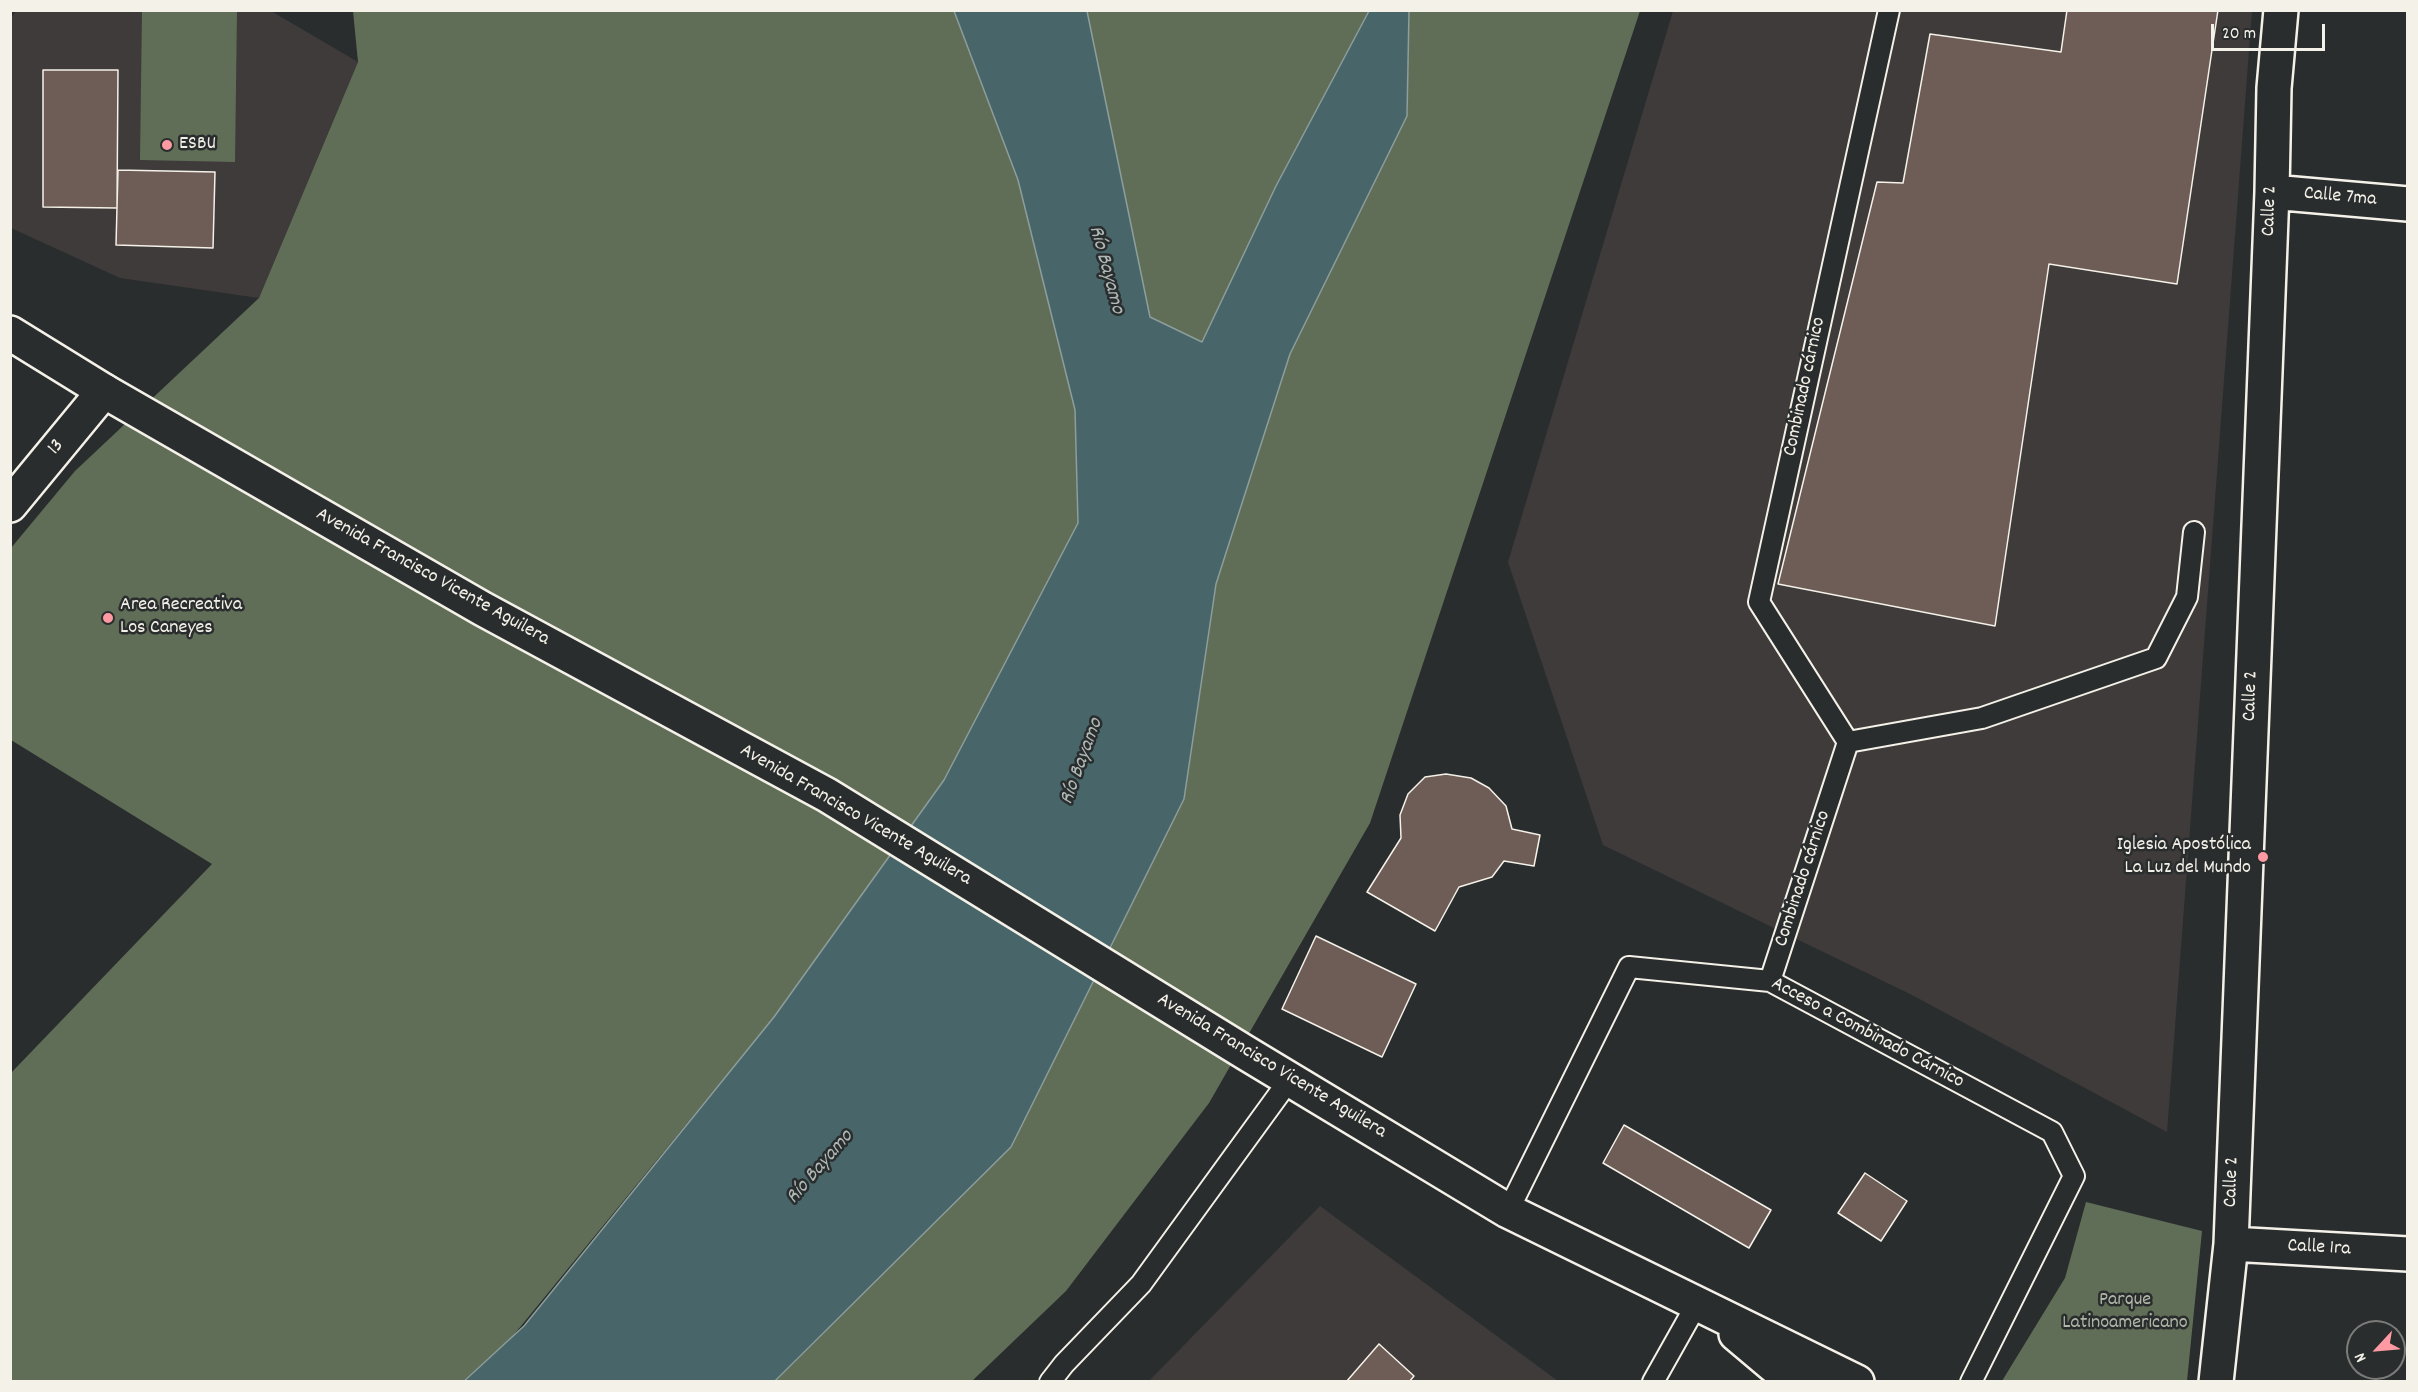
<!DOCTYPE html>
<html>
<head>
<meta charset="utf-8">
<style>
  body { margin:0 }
  #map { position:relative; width:2418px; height:1392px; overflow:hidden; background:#2a2d2e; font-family:Dekko,sans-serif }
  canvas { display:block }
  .frame { position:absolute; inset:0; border:12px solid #f4f1e8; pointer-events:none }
  .north { position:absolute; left:2346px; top:1320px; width:60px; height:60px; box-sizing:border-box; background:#2a2d2e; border:2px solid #7b7b78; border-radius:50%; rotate:244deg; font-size:16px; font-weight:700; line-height:24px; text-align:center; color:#f4f1e8 }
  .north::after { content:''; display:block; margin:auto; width:21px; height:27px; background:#ff9aa2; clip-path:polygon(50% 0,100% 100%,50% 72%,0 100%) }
  .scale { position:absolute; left:2211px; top:24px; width:114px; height:27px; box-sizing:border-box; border:3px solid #f4f1e8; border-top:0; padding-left:8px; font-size:18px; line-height:21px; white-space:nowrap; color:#f4f1e8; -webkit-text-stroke:4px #2a2d2e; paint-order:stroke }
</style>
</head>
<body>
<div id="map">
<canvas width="2418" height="1392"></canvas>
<div class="frame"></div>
<div class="north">N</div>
<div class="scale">20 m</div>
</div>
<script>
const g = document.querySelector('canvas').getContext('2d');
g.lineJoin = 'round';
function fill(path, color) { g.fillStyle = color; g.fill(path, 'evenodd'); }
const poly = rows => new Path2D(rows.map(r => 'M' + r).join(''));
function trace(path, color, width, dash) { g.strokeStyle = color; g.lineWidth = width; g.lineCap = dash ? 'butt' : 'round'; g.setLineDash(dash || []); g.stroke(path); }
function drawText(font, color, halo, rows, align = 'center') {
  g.font = font + ' Dekko,sans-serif'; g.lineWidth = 5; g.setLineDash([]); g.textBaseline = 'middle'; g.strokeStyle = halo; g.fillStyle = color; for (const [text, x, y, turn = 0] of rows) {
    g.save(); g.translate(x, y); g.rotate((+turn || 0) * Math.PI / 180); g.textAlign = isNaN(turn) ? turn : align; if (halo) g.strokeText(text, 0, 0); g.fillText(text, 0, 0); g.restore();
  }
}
const built = poly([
  [17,10,271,11,358,62,259,298,120,278,11,228,10,19],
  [1673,11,2252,11,2167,1132,1912,995,1603,845,1508,562],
  [1320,1206,1558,1381,1148,1382]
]);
const green = poly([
  [142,11,237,12,235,162,140,160],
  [353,11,954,11,1018,180,1075,410,1078,523,944,780,774,1017,512,1337,463,1381,11,1381,10,1074,212,864,11,740,11,548,75,471,259,298,358,62],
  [1087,11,1369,11,1276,186,1203,342,1150,318],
  [1409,11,1640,11,1370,823,1209,1103,1066,1291,972,1381,775,1382,1011,1147,1184,799,1216,584,1290,354,1407,116],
  [2086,1202,2202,1231,2187,1381,2002,1381,2065,1278]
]);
const water = poly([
  [954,11,1087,11,1150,317,1202,342,1276,186,1369,11,1409,11,1407,116,1290,354,1216,584,1184,799,1011,1147,775,1381,463,1382,524,1326,774,1017,944,780,1078,523,1075,410,1018,180,954,11]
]);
const building = poly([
  [2067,10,2218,10,2177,284,2049,264,1995,626,1778,584,1877,182,1903,183,1930,34,2061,52,2067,10],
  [43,70,118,70,117,208,43,207,43,70],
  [118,170,215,172,213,248,116,245,118,170],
  [1446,774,1471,778,1489,788,1506,806,1512,829,1540,835,1534,866,1504,861,1492,877,1459,887,1435,931,1367,892,1401,838,1400,815,1408,794,1425,777,1446,774],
  [1316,936,1416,984,1382,1057,1282,1009,1316,936],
  [1624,1125,1771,1210,1749,1248,1603,1163,1624,1125],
  [1865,1173,1907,1201,1881,1241,1838,1213,1865,1173],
  [1379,1344,1414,1376,1409,1382,1346,1382,1379,1344]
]);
const lane = poly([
  [1848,742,1982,718,2156,658,2187,597,2194,532],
  [1770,981,1848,742,1759,602,1889,10],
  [1508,1211,1629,967,1770,981,2052,1132,2074,1176,1971,1382],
  [1050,1382,1064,1364,1141,1284,1290,1079],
  [1653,1382,1698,1302]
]);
const street = poly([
  [2272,192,2408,204],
  [10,505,104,391],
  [2231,1244,2408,1254],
  [2216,1382,2231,1244,2272,192,2274,88,2281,10]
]);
const primary = poly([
  [10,333,104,391,483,609,827,795,1246,1053,1508,1211,1857,1382],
  [1736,1334,1774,1366,1801,1382]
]);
const markers = [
  [167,145,6,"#ff9aa2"],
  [108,618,6,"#ff9aa2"],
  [2263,857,6,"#ff9aa2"]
];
const poiNames = [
  ["ESBU",179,145],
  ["Area Recreativa",120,606],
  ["Los Caneyes",120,629],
  ["Iglesia Apostólica",2251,846,"right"],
  ["La Luz del Mundo",2251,869,"right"]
];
const streetNames = [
  ["Calle 7ma",2340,198,5],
  ["Calle 2",2271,211,-88],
  ["Combinado cárnico",1806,387,-78],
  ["13",57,448,-51],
  ["Avenida Francisco Vicente Aguilera",432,578,29],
  ["Calle 2",2252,696,-88],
  ["Avenida Francisco Vicente Aguilera",855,816,30],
  ["Combinado cárnico",1804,879,-72],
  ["Acceso a Combinado Cárnico",1867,1034,28],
  ["Avenida Francisco Vicente Aguilera",1271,1067,31],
  ["Calle 2",2233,1182,-88],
  ["Calle 1ra",2319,1249,3]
];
const parkNames = [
  ["Parque",2125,1301],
  ["Latinoamericano",2125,1324]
];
const waterNames = [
  ["Río Bayamo",1105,270,75],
  ["Río Bayamo",1083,762,-70],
  ["Río Bayamo",821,1168,-49]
];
fill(built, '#3e3b3a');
fill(green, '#606e57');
fill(water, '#48666a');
trace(water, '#8d9e9c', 1.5);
fill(building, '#6e5c56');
trace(building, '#f4f1e8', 1.5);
trace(lane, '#f4f1e8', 24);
trace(street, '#f4f1e8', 38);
trace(primary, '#f4f1e8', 38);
trace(lane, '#2a2d2e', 20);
trace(street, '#2a2d2e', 33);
trace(primary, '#2a2d2e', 33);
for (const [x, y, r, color] of markers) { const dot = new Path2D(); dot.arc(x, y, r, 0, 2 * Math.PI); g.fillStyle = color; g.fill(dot); trace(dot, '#2a2d2e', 2); }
drawText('20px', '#f4f1e8', '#2a2d2e', poiNames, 'left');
drawText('20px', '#f4f1e8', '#2a2d2e', streetNames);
drawText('20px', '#b1b6a7', '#2a2d2e', parkNames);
drawText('italic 21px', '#afb9b6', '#2a2d2e', waterNames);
</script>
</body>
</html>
